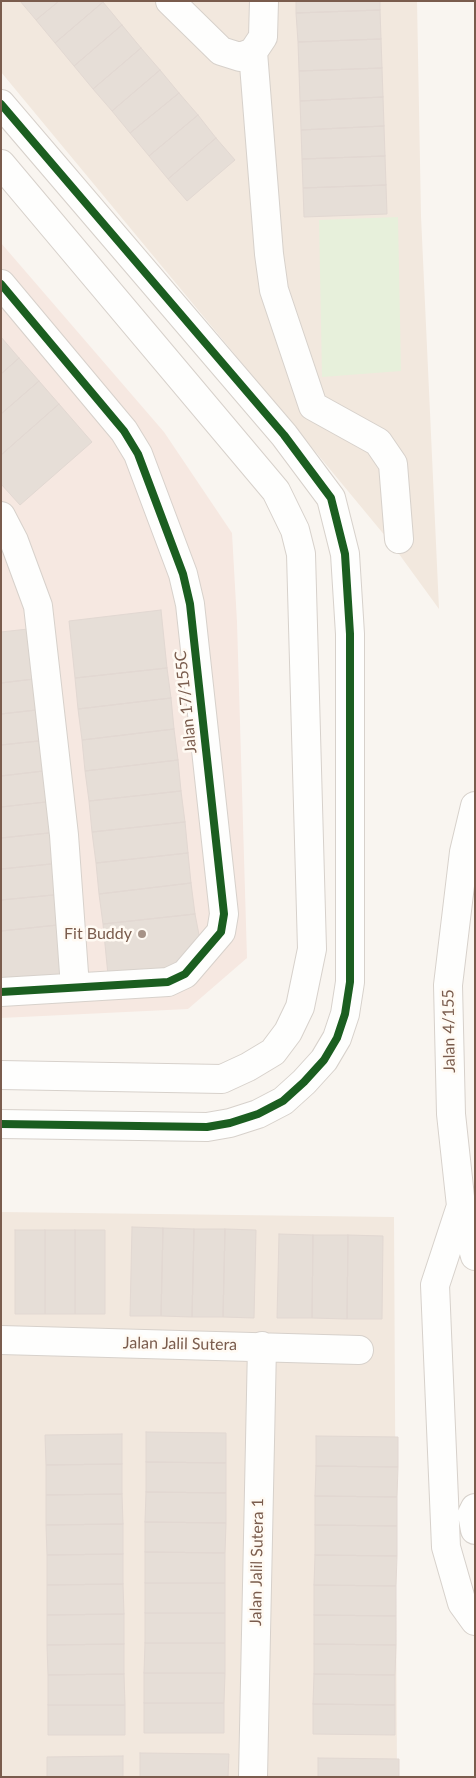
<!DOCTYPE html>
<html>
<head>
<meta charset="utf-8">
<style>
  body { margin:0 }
  #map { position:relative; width:476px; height:1778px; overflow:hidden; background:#f9f5f0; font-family:Lato,sans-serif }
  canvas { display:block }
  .frame { position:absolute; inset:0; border:2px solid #7a5c4d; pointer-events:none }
</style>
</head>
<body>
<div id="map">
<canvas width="476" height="1778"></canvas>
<div class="frame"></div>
</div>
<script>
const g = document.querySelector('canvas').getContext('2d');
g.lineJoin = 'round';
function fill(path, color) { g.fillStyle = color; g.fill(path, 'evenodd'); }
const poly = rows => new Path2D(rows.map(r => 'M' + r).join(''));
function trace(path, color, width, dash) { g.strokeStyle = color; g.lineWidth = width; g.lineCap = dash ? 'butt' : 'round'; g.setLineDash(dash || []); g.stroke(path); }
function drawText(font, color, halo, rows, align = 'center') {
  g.font = font + ' Lato,sans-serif'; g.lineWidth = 5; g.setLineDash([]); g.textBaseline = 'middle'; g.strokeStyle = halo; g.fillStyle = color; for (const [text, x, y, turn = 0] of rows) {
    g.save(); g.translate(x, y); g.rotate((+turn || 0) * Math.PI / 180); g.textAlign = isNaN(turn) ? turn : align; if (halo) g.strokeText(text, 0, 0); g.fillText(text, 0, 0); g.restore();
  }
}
const residential = poly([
  [1,1,417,1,421,216,439,609,391,543,1,72],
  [1,1212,394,1217,397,1777,1,1777]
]);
const commercial = poly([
  [1,243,164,432,232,533,237,622,247,958,188,1009,1,1018]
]);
const green = poly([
  [398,217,401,371,322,377,319,220]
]);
const building = poly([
  [20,1,59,1,36,20,20,1],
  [59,1,102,1,103,2,55,43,36,20,59,1],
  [296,1,380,1,380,10,296,13,296,1],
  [103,2,122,25,74,66,55,43,103,2],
  [380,10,381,39,298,42,296,13,380,10],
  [122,25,141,48,93,89,74,66,122,25],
  [381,39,382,68,299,71,298,42,381,39],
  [141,48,160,70,112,111,93,89,141,48],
  [382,68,383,97,300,101,299,71,382,68],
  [160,70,179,93,130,133,112,111,160,70],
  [179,93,198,115,149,156,130,133,179,93],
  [383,97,384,126,301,130,300,101,383,97],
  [198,115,216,138,168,179,149,156,198,115],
  [384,126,385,156,302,159,301,130,384,126],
  [216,138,235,160,187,201,168,179,216,138],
  [385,156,386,185,303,188,302,159,385,156],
  [386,185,387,214,304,217,303,188,386,185],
  [1,337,19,358,1,374,1,337],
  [19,358,39,381,1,414,1,374,19,358],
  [39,381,59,404,1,455,1,414,39,381],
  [59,404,92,442,20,505,1,484,1,455,59,404],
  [161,610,167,668,75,678,69,621,161,610],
  [37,628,42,678,1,683,1,632,37,628],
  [167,668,171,698,78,709,75,678,167,668],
  [42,678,45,709,1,714,1,683,42,678],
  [171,698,174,729,82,740,78,709,171,698],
  [45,709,48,740,1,745,1,714,45,709],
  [174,729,178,760,85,771,82,740,174,729],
  [48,740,52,770,1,776,1,745,48,740],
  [178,760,181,791,89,801,85,771,178,760],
  [52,770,55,801,1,807,1,776,52,770],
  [181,791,185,822,92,832,89,801,181,791],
  [55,801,58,832,1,838,1,807,55,801],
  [185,822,188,853,96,863,92,832,185,822],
  [58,832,61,863,1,869,1,838,58,832],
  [188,853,191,883,99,894,96,863,188,853],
  [61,863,64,894,1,900,1,869,61,863],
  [191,883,195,914,103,924,99,894,191,883],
  [64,894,67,924,1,931,1,900,64,894],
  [195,914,200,940,180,967,108,975,103,924,195,914],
  [67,924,74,977,1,980,1,931,67,924],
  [132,1227,163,1228,161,1316,130,1316,132,1227],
  [163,1228,194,1229,192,1317,161,1316,163,1228],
  [194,1229,225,1229,223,1317,192,1317,194,1229],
  [225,1229,256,1230,254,1318,223,1317,225,1229],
  [15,1230,45,1230,45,1314,15,1314,15,1230],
  [45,1230,75,1230,75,1314,45,1314,45,1230],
  [75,1230,105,1230,105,1314,75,1314,75,1230],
  [279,1234,313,1235,312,1318,277,1318,279,1234],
  [313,1235,348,1235,347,1319,312,1318,313,1235],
  [348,1235,383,1236,382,1319,347,1319,348,1235],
  [146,1432,226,1433,226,1463,146,1462,146,1432],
  [122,1434,122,1464,46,1465,45,1435,122,1434],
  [316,1436,398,1437,398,1467,316,1466,316,1436],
  [146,1462,226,1463,226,1493,146,1492,146,1462],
  [122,1464,122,1494,46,1495,46,1465,122,1464],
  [316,1466,398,1467,397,1497,315,1496,316,1466],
  [146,1492,226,1493,226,1523,145,1522,146,1492],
  [122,1494,123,1524,46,1525,46,1495,122,1494],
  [315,1496,397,1497,397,1526,315,1525,315,1496],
  [145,1522,226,1523,225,1553,145,1552,145,1522],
  [123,1524,123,1554,47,1555,46,1525,123,1524],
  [315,1525,397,1526,397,1556,315,1555,315,1525],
  [145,1552,225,1553,225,1583,145,1583,145,1552],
  [123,1554,123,1584,47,1585,47,1555,123,1554],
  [315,1555,397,1556,396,1586,314,1585,315,1555],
  [145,1583,225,1583,225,1613,145,1613,145,1583],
  [123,1584,124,1614,47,1615,47,1585,123,1584],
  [314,1585,396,1586,396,1616,314,1615,314,1585],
  [145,1613,225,1613,225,1643,145,1643,145,1613],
  [124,1614,124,1644,47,1645,47,1615,124,1614],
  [314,1615,396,1616,396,1645,314,1644,314,1615],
  [145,1643,225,1643,225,1673,144,1673,145,1643],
  [124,1644,124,1674,48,1675,47,1645,124,1644],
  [314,1644,396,1645,395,1675,314,1674,314,1644],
  [144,1673,225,1673,224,1703,144,1703,144,1673],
  [124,1674,125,1705,48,1705,48,1675,124,1674],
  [314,1674,395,1675,395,1705,313,1704,314,1674],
  [144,1703,224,1703,224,1733,144,1733,144,1703],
  [313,1704,395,1705,395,1735,313,1734,313,1704],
  [48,1705,125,1705,125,1735,48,1735,48,1705],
  [140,1753,229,1754,228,1777,140,1777,140,1753],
  [123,1756,123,1777,47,1777,47,1757,123,1756],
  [318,1758,399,1759,399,1777,318,1777,318,1758]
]);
const minor = poly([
  [170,1,221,51,240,57,253,52,263,37,264,1],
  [253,52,269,254,274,290,313,406,378,442,393,464,399,539],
  [1,104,284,435,331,498,345,554,350,634,350,982,345,1014,337,1038,324,1060,304,1082,283,1101,258,1114,230,1123,207,1127,1,1124],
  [1,164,276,491,295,530,301,554,312,949,300,1007,288,1032,273,1052,248,1067,222,1079,1,1075],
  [1,284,124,431,138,454,183,574,190,604,224,914,221,932,185,974,168,982,1,992],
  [1,516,14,541,38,606,64,835,75,987],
  [475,806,464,852,448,985,451,1114,461,1206,475,1256],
  [461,1206,435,1285,446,1547,462,1603,475,1621],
  [1,1340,359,1350],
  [475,1508,472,1514,475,1530],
  [253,1777,262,1346]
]);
const cycleway = poly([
  [1,104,284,435,331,498,345,554,350,634,350,982,345,1014,337,1038,324,1060,304,1082,283,1101,258,1114,230,1123,207,1127,1,1124],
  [1,284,124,431,138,454,183,574,190,604,224,914,221,932,185,974,168,982,1,992]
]);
const markers = [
  [142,934,5,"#a69286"]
];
const streetNames = [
  ["Jalan 17/155C",186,702,-96],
  ["Jalan 4/155",449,1031,-91],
  ["Jalan Jalil Sutera",180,1344,1],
  ["Jalan Jalil Sutera 1",257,1562,-89]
];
const poiNames = [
  ["Fit Buddy",132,934]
];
fill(residential, '#f2e8de');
fill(commercial, '#f6e8e1');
fill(green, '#e7f0db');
fill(building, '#e6ded7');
trace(building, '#e2d8d2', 1);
trace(minor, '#d7d1cb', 30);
trace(minor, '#fefefd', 28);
trace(cycleway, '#1b5e20', 8);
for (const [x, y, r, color] of markers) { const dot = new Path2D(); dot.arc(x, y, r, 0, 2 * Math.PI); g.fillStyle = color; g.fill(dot); trace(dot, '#fffaf3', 2); }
drawText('16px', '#7a5c4d', '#fffaf3', streetNames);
drawText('16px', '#7a5c4d', '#fffaf3', poiNames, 'right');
</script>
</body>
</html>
